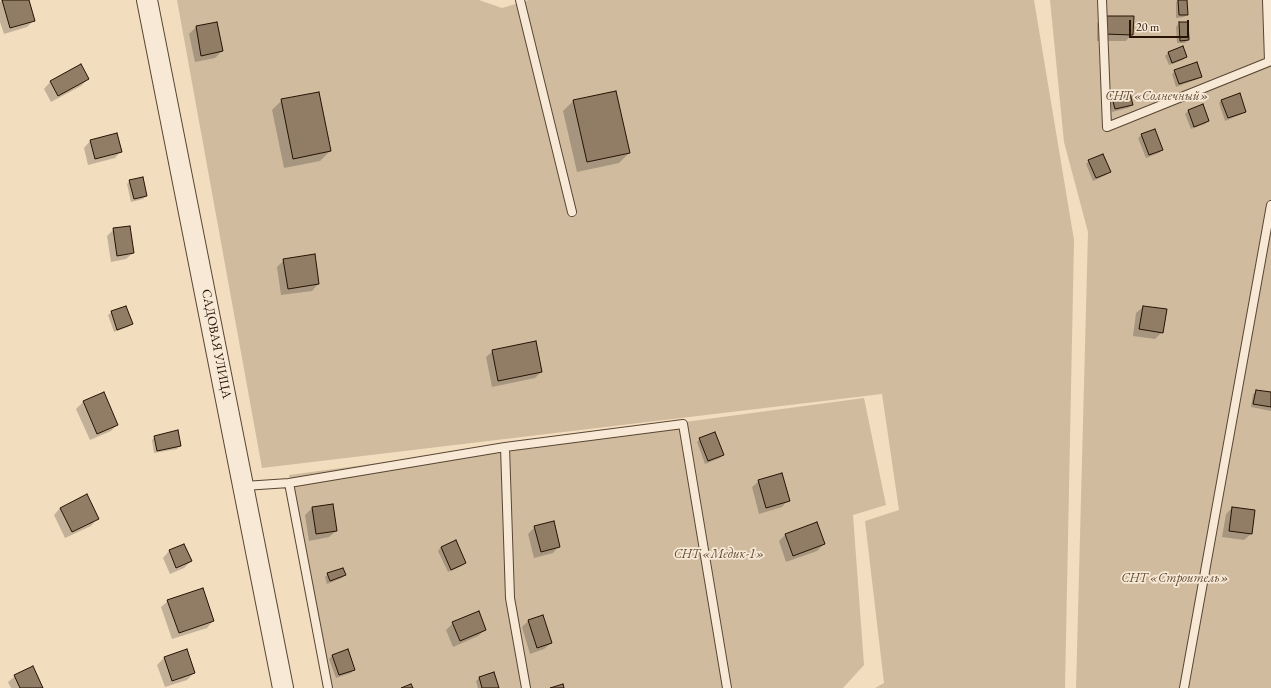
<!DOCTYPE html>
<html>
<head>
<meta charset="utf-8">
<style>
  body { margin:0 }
  #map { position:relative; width:1271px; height:688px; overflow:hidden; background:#f3ddbf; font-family:"EB Garamond",serif }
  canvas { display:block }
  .scale { position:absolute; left:1129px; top:20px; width:60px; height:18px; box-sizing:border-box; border:2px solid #261304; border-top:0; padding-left:5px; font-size:12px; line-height:14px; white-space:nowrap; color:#261304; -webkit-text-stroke:3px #f7e9d5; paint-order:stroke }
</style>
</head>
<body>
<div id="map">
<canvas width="1271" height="688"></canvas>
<div class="scale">20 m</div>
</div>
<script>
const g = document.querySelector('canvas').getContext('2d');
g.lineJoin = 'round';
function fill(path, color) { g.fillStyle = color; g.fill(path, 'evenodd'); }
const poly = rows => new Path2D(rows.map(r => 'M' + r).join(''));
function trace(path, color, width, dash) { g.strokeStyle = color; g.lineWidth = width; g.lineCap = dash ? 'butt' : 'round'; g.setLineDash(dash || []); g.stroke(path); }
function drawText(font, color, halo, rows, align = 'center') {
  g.font = font + ' "EB Garamond",serif'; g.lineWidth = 3.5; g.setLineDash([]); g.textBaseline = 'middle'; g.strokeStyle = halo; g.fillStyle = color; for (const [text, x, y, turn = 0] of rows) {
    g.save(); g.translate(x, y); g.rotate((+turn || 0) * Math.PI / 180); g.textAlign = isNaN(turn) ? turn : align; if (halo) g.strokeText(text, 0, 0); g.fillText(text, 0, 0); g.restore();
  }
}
const green = poly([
  [177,0,479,0,502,8,529,0,1034,0,1074,240,1065,688,875,688,884,683,865,521,899,510,882,394,262,468],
  [1050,0,1271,0,1271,688,1076,688,1088,232,1064,142],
  [864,398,886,505,853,515,864,665,843,688,332,688,289,475]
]);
const shadow = poly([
  [2,0,28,0,34,20,27,27,4,34,0,22,0,2],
  [1178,0,1186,0,1187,14,1184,17,1176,18,1176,2],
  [1104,17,1132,34,1126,41,1097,41,1097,23],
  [216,23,222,51,215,58,195,62,189,34,196,27],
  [1179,23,1188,40,1185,43,1177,43,1176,27],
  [1168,53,1186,57,1183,60,1169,65,1165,56],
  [81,66,88,79,81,86,51,102,44,89,50,82],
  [1175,71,1201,76,1198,79,1176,87,1172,74],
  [1113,99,1132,105,1128,108,1112,112,1110,102],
  [282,100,330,151,320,161,284,168,272,110],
  [1222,100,1245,111,1242,114,1225,121,1219,103],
  [573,101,629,153,619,163,577,172,563,111],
  [1202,105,1208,121,1205,124,1191,129,1185,114,1188,111],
  [1142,135,1162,150,1159,153,1146,158,1138,138],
  [90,141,121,151,115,158,88,165,84,148],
  [1089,161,1109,172,1106,175,1093,181,1086,164],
  [130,181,146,196,143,199,131,202,127,184],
  [114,229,133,253,126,259,111,262,107,236],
  [284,260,318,284,312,291,281,295,277,267],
  [1143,307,1162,332,1155,339,1133,336,1136,313],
  [112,312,132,324,128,327,114,332,108,315],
  [493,351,541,372,535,378,492,387,486,357],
  [1257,391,1271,393,1271,411,1251,407,1253,394],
  [104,393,117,425,111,431,90,440,76,409,83,402],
  [155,437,180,445,177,449,154,453,152,440],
  [700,439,723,455,720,458,705,464,697,442],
  [759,481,788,500,782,507,759,514,752,487],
  [332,505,336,531,329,537,309,541,305,515,312,508],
  [60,508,97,519,91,526,65,538,54,515],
  [1232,508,1251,534,1244,540,1222,537,1226,514],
  [535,527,559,546,553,553,534,558,528,534],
  [786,534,824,544,817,551,786,562,779,541],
  [184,545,191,561,184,568,170,574,163,558,169,551],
  [441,547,465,563,462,566,448,572,438,551],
  [328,574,345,575,342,578,327,584,325,577],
  [168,601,213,621,207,628,172,639,161,607],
  [528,621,551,643,544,649,530,654,522,627],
  [453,623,485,630,478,636,453,647,446,630],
  [186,651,194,673,187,680,165,687,157,665,164,658],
  [332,656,354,669,351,673,336,678,329,659],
  [494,673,497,688,478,688,476,681,479,678],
  [15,676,42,688,11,688,8,682]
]);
const building = poly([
  [2,0,29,0,35,21,10,28,2,0],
  [1178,0,1187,0,1188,15,1179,15,1178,0],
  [1104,16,1134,16,1133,35,1104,34,1104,16],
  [217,22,223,51,201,56,196,26,217,22],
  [1179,22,1188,22,1189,40,1180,41,1179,22],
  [1183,46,1187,57,1172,63,1168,52,1183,46],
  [1197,62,1202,77,1179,84,1174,70,1197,62],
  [81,64,89,79,58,96,50,81,81,64],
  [616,91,630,153,587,162,573,100,616,91],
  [319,92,331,151,293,159,281,99,319,92],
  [1130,93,1133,105,1115,109,1112,98,1130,93],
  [1240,93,1246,112,1228,118,1221,100,1240,93],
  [1203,104,1209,121,1194,127,1188,110,1203,104],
  [1155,129,1163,150,1149,155,1141,134,1155,129],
  [117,133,122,152,95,159,90,140,117,133],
  [1103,154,1111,172,1096,178,1088,160,1103,154],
  [143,177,147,196,134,199,129,180,143,177],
  [130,226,134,253,117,256,113,228,130,226],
  [315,254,319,284,288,289,283,259,315,254],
  [126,306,133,324,117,330,111,311,126,306],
  [1143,306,1167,309,1163,333,1139,329,1143,306],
  [536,341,542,372,498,381,492,350,536,341],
  [1256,390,1271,392,1271,407,1253,404,1256,390],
  [104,392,118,425,97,434,83,401,104,392],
  [178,430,181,446,157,451,154,436,178,430],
  [715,432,724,455,708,461,699,438,715,432],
  [782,473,790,501,766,508,758,480,782,473],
  [87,494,99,519,72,532,60,508,87,494],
  [333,504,337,531,316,534,312,507,333,504],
  [1232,507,1255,510,1252,534,1229,531,1232,507],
  [554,521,560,547,541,552,534,526,554,521],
  [817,522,825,544,793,556,785,534,817,522],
  [456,540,466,563,451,570,441,547,456,540],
  [184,544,192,561,176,568,169,550,184,544],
  [343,568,346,575,330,581,327,573,343,568],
  [203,588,214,621,179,633,167,600,203,588],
  [479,611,486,630,460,641,452,622,479,611],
  [543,615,552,643,537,648,528,620,543,615],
  [187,649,195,673,172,681,164,657,187,649],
  [348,649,355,670,339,675,332,655,348,649],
  [33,666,43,688,20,688,14,675,33,666],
  [494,672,499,688,482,688,479,677,494,672],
  [411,684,413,688,401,688,411,684],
  [563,684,564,688,550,688,563,684]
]);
const service = poly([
  [520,0,572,212],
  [1102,0,1107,127,1271,61],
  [1267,0,1269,61],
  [505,447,510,598,526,688],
  [289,483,505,447,683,424,727,688],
  [244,486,289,483,328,688],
  [1184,688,1271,205]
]);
const tertiary = poly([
  [147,0,283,688]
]);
const parkNames = [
  ["СНТ «Солнечный»",1157,96],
  ["СНТ «Медик-1»",719,554],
  ["СНТ «Строитель»",1175,578]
];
const streetNames = [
  ["САДОВАЯ УЛИЦА",216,344,79]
];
fill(green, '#d0bb9f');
fill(shadow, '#0003');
fill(building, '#917c65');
trace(building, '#261304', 1);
trace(service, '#594633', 10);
trace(tertiary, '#594633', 22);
trace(service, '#f7e9d5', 8);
trace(tertiary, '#f7e9d5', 20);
drawText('italic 13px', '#624e3a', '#f7e9d5', parkNames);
drawText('13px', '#261304', '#f7e9d5', streetNames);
</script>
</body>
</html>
